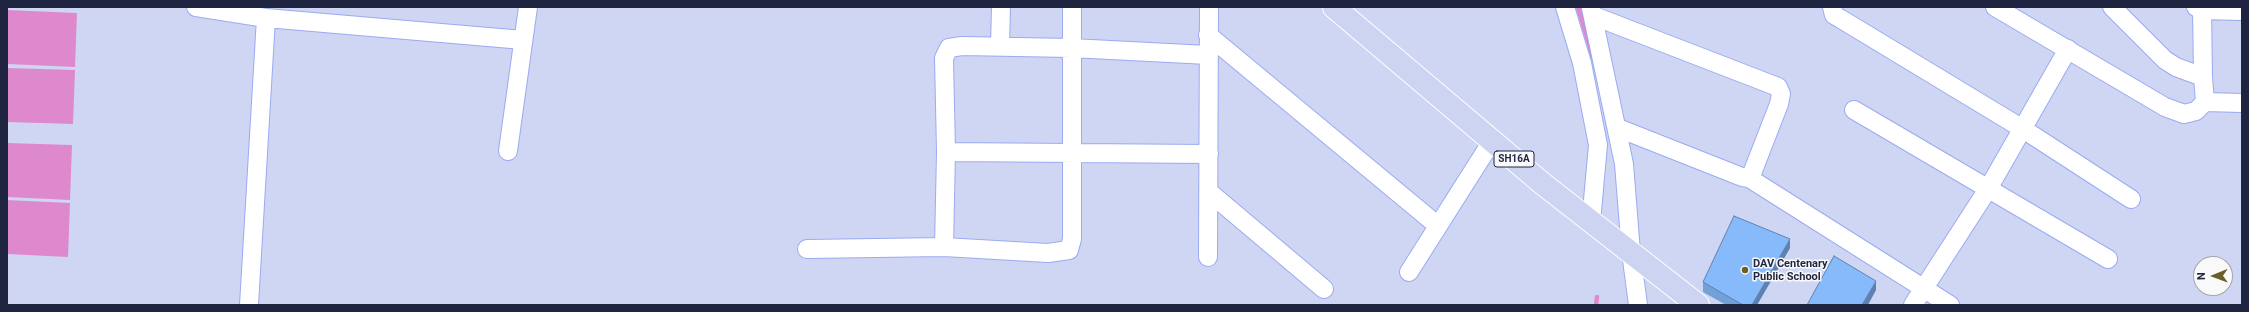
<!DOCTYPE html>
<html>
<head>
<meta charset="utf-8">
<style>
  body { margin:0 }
  #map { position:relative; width:2249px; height:312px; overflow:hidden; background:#cfd6f4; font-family:Roboto,sans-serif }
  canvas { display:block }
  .frame { position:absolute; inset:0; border:8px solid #1f2440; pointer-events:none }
  .north { position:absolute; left:2193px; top:256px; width:40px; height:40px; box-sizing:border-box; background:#f9f9f9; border:1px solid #a2a4af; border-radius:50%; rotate:269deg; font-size:11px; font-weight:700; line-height:16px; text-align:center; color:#1f2440 }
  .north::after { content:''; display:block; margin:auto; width:14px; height:18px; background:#6c5e2b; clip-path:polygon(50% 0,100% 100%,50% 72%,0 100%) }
</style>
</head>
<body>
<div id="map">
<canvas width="2249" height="312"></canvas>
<div class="frame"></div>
<div class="north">N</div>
</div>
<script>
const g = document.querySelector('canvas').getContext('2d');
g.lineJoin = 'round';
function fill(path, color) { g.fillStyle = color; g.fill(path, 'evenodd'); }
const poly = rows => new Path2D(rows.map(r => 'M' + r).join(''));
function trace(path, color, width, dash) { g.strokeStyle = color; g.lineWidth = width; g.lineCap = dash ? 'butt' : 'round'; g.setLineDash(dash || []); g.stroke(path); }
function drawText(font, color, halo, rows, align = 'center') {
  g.font = font + ' Roboto,sans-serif'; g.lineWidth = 3; g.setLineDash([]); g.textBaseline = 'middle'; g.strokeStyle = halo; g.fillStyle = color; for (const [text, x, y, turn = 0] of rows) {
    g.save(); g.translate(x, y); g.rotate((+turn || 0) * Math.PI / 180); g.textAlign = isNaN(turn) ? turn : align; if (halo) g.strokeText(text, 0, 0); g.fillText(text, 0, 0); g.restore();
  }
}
const water = poly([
  [7,10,77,13,75,67,7,64],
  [7,68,75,70,73,124,7,122],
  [7,143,72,145,70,200,7,197],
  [7,200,70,203,68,257,7,254]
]);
const stream = poly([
  [1578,7,1593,57],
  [1596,305,1597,297]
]);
const minor = poly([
  [196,7,266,18,523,40],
  [1565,7,1582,63,1598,145,1591,222],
  [1832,7,1834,15,1841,19,2023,129,2131,199],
  [1995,7,2165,107,2184,114,2196,111,2205,102,2203,77,2202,7],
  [2112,7,2165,60,2176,67,2203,77],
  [2196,7,2202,10,2242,11],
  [1591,8,1624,164,1631,252,1638,305],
  [1594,16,1778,87,1781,94,1779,104,1751,176,1749,178,1742,177,1618,128],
  [1208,35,1437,225],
  [1000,46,1001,7],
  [2205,102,2242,103],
  [1854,110,2108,259],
  [508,151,528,7],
  [946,152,1209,154],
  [1749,178,1950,305],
  [1209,192,1324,289],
  [944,247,946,152,944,58,949,48,962,46,1071,48,1208,55],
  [807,249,944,247,1048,253,1069,250,1072,239,1072,7],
  [1208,257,1209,7],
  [1409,272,1492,141],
  [249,305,266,18],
  [1913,305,1988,189,2068,49]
]);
const major = poly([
  [1334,7,1543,184,1698,305]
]);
const wall = poly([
  [1790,248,1757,305,1726,305,1703,292,1703,282]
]);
const shadedWall = poly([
  [1790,239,1790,248,1757,305,1752,305],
  [1876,281,1876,290,1868,305,1862,305]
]);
const building = poly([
  [1734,216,1790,239,1752,305,1743,305,1703,282,1734,216],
  [1834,256,1876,281,1862,305,1807,305,1834,256]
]);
const markers = [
  [1745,270,4,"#6c5e2b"]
];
const shields = [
  [1514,159,40]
];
const shieldNames = [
  ["SH16A",1514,159]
];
const poiNames = [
  ["DAV Centenary",1753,264],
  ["Public School",1753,277]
];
fill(water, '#de89cd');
trace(stream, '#de89cd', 4.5);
trace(minor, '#9baaf2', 20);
trace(major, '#fff', 24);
trace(minor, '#fff', 18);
trace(major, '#cdd4f2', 22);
fill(wall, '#74a0d8');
fill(shadedWall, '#5e82b0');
fill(building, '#87bafb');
trace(building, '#5e82b0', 1);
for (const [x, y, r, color] of markers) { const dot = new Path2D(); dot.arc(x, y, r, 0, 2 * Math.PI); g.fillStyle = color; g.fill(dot); trace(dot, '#f9f9f9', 1.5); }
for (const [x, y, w] of shields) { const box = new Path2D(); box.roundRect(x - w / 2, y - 8, w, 16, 3); g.fillStyle = '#f9f9f9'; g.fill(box); trace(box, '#1f2440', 1); }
drawText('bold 10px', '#1f2440', null, shieldNames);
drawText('bold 11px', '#1f2440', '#f9f9f9', poiNames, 'left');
</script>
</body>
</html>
